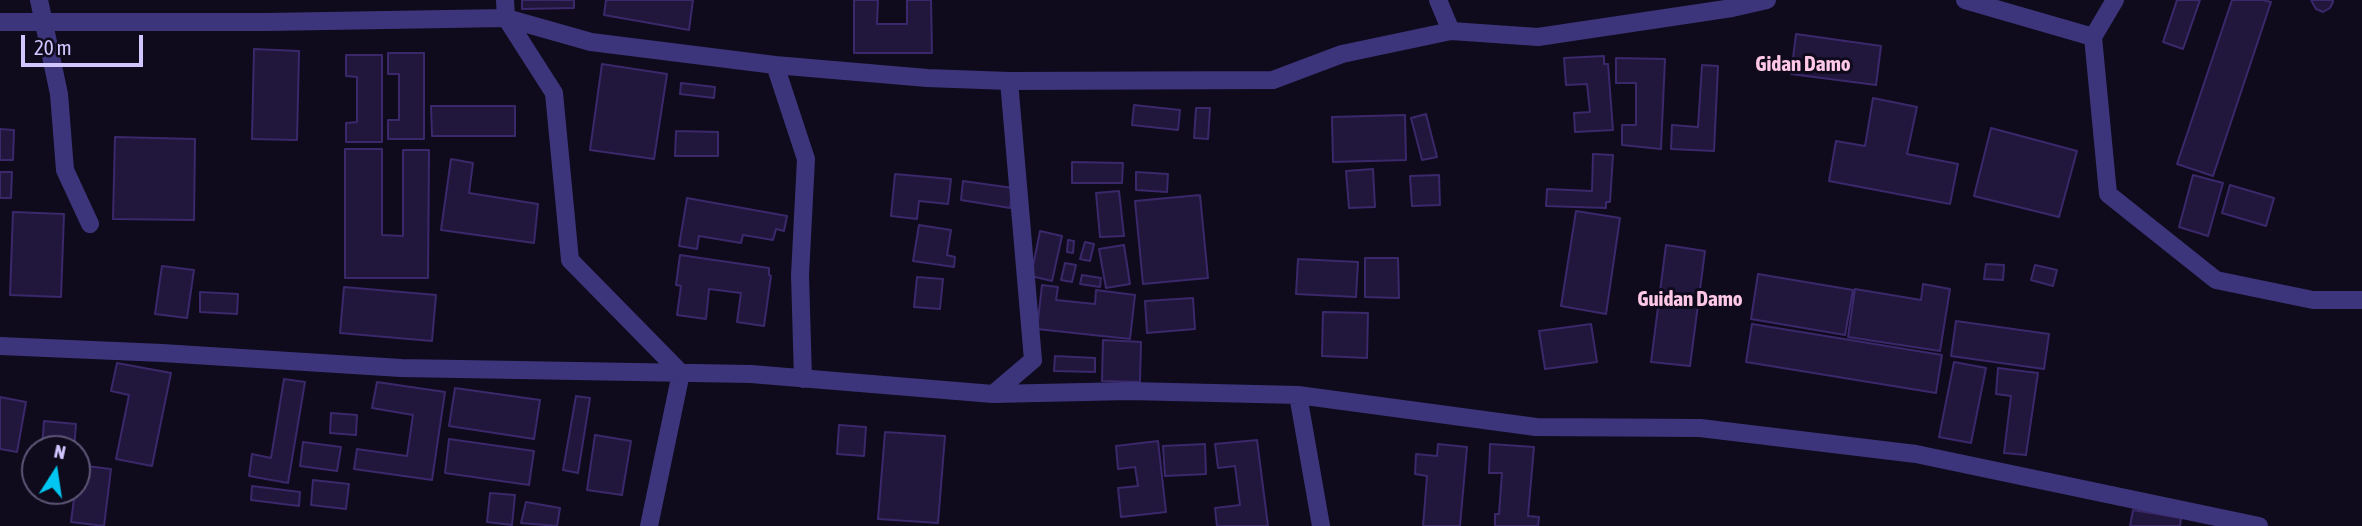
<!DOCTYPE html>
<html>
<head>
<meta charset="utf-8">
<style>
  body { margin:0 }
  #map { position:relative; width:2362px; height:526px; overflow:hidden; background:#0f0b1c; font-family:"Asap Condensed",sans-serif }
  canvas { display:block }
  .north { position:absolute; left:21px; top:435px; width:70px; height:70px; box-sizing:border-box; background:#0f0b1c; border:2px solid #5d5677; border-radius:50%; rotate:12deg; font-size:19px; font-weight:700; line-height:28px; text-align:center; color:#d1c6ff }
  .north::after { content:''; display:block; margin:auto; width:24px; height:32px; background:#00c6f1; clip-path:polygon(50% 0,100% 100%,50% 72%,0 100%) }
  .scale { position:absolute; left:21px; top:35px; width:122px; height:32px; box-sizing:border-box; border:4px solid #d1c6ff; border-top:0; padding-left:9px; font-size:21px; line-height:24px; white-space:nowrap; color:#d1c6ff; -webkit-text-stroke:5px #0f0b1c; paint-order:stroke }
</style>
</head>
<body>
<div id="map">
<canvas width="2362" height="526"></canvas>
<div class="north">N</div>
<div class="scale">20 m</div>
</div>
<script>
const g = document.querySelector('canvas').getContext('2d');
g.lineJoin = 'round';
function fill(path, color) { g.fillStyle = color; g.fill(path, 'evenodd'); }
const poly = rows => new Path2D(rows.map(r => 'M' + r).join(''));
function trace(path, color, width, dash) { g.strokeStyle = color; g.lineWidth = width; g.lineCap = dash ? 'butt' : 'round'; g.setLineDash(dash || []); g.stroke(path); }
function drawText(font, color, halo, rows, align = 'center') {
  g.font = font + ' "Asap Condensed",sans-serif'; g.lineWidth = 6; g.setLineDash([]); g.textBaseline = 'middle'; g.strokeStyle = halo; g.fillStyle = color; for (const [text, x, y, turn = 0] of rows) {
    g.save(); g.translate(x, y); g.rotate((+turn || 0) * Math.PI / 180); g.textAlign = isNaN(turn) ? turn : align; if (halo) g.strokeText(text, 0, 0); g.fillText(text, 0, 0); g.restore();
  }
}
const building = poly([
  [522,0,574,0,574,8,522,9,522,0],
  [606,0,693,0,689,30,604,15,606,0],
  [854,0,878,0,877,24,907,24,907,0,931,0,932,53,854,53,854,0],
  [2177,0,2200,0,2183,49,2163,42,2177,0],
  [2232,0,2263,0,2271,2,2213,176,2177,164,2232,0],
  [2311,0,2333,0,2333,2,2330,8,2323,12,2316,9,2311,0],
  [1796,34,1881,46,1876,85,1791,74,1796,34],
  [254,49,299,51,297,140,252,139,254,49],
  [388,53,424,53,424,139,388,139,388,120,399,120,399,74,388,74,388,53],
  [346,55,382,55,382,142,346,142,346,123,357,122,357,77,346,76,346,55],
  [1604,56,1604,64,1608,64,1613,130,1575,132,1574,113,1590,112,1587,84,1566,85,1564,58,1604,56],
  [1616,58,1665,59,1661,149,1622,145,1622,125,1636,125,1636,83,1616,83,1616,58],
  [602,64,667,74,654,159,590,150,602,64],
  [1702,65,1718,66,1714,151,1671,149,1672,125,1698,127,1702,65],
  [681,83,715,87,714,98,680,94,681,83],
  [1873,98,1917,107,1907,154,1958,164,1950,204,1829,181,1836,141,1865,146,1873,98],
  [1134,105,1180,110,1178,130,1132,125,1134,105],
  [431,106,515,106,515,136,432,136,431,106],
  [1196,108,1210,108,1208,139,1194,138,1196,108],
  [1426,114,1437,157,1422,160,1411,118,1426,114],
  [1405,115,1406,160,1333,162,1332,117,1405,115],
  [1991,128,2077,151,2059,217,1974,196,1991,128],
  [0,129,14,130,13,160,0,160,0,129],
  [676,131,718,132,718,156,675,156,676,131],
  [115,137,195,139,194,220,113,219,115,137],
  [345,149,382,149,382,235,403,236,403,150,429,150,428,278,345,278,345,149],
  [1593,154,1613,155,1610,202,1606,202,1606,208,1546,206,1547,189,1592,191,1593,154],
  [451,159,473,163,469,193,538,204,534,243,441,230,451,159],
  [1072,162,1123,163,1122,183,1072,183,1072,162],
  [1373,169,1375,207,1349,208,1346,171,1373,169],
  [0,172,12,172,11,198,0,198,0,172],
  [1136,172,1168,174,1167,192,1136,190,1136,172],
  [895,174,951,179,948,204,919,201,917,219,891,216,895,174],
  [1439,175,1440,205,1412,206,1410,176,1439,175],
  [2193,175,2223,183,2208,236,2179,227,2193,175],
  [963,181,1013,188,1010,208,961,200,963,181],
  [2230,185,2274,198,2266,226,2222,213,2230,185],
  [1119,191,1124,236,1100,237,1096,193,1119,191],
  [1200,195,1208,278,1143,284,1135,201,1200,195],
  [687,198,787,216,784,231,776,229,773,240,743,235,741,243,699,236,697,249,679,246,687,198],
  [1576,211,1620,218,1606,314,1561,306,1576,211],
  [13,212,64,214,61,297,10,295,13,212],
  [919,225,951,230,947,255,955,257,954,267,913,261,919,225],
  [1040,231,1062,236,1052,281,1031,276,1040,231],
  [1068,240,1074,241,1073,253,1067,252,1068,240],
  [1085,242,1094,244,1090,261,1080,259,1085,242],
  [1124,245,1130,284,1106,288,1099,249,1124,245],
  [1666,245,1705,251,1690,366,1651,362,1666,245],
  [680,255,769,268,769,275,771,276,764,326,737,322,741,293,709,289,706,319,677,315,681,286,676,285,680,255],
  [1365,258,1398,258,1399,298,1365,297,1365,258],
  [1298,259,1358,262,1356,297,1296,294,1298,259],
  [1065,263,1076,265,1072,282,1061,280,1065,263],
  [1986,264,2004,265,2003,280,1984,279,1986,264],
  [2035,265,2057,270,2053,286,2031,280,2035,265],
  [162,266,194,270,187,318,155,314,162,266],
  [1758,274,1853,290,1845,335,1751,319,1758,274],
  [1082,275,1101,278,1100,287,1080,284,1082,275],
  [917,277,943,279,940,309,914,307,917,277],
  [1923,284,1950,289,1940,351,1848,337,1855,289,1921,300,1923,284],
  [1042,285,1058,287,1056,300,1095,304,1096,290,1135,295,1130,339,1037,329,1042,285],
  [344,287,436,295,432,341,340,333,344,287],
  [200,292,238,294,237,314,200,312,200,292],
  [1193,298,1195,329,1147,333,1145,301,1193,298],
  [1323,312,1368,313,1367,358,1322,356,1323,312],
  [1956,321,2049,334,2044,369,1951,356,1956,321],
  [1591,324,1597,362,1545,369,1539,331,1591,324],
  [1752,324,1942,355,1936,393,1746,362,1752,324],
  [1103,340,1141,342,1140,382,1102,381,1103,340],
  [1055,356,1095,358,1095,372,1054,371,1055,356],
  [1954,362,1986,368,1971,443,1939,437,1954,362],
  [117,363,171,373,152,466,116,459,129,395,111,391,117,363],
  [1998,368,2038,373,2026,455,2004,453,2011,396,1996,394,1998,368],
  [284,379,305,382,288,483,249,476,252,454,271,458,284,379],
  [377,382,445,392,432,480,354,469,357,449,407,456,413,415,372,408,377,382],
  [455,388,540,400,534,439,449,426,455,388],
  [576,396,590,398,578,473,563,470,576,396],
  [0,397,26,402,17,452,0,449,0,397],
  [331,413,357,415,356,435,330,433,331,413],
  [44,421,76,424,74,449,42,449,44,421],
  [839,425,866,427,864,456,837,454,839,425],
  [885,432,945,436,938,523,878,519,885,432],
  [595,435,631,441,622,495,587,490,595,435],
  [449,439,534,451,529,485,445,473,449,439],
  [1257,440,1268,526,1217,526,1215,508,1240,505,1235,466,1218,468,1215,444,1257,440],
  [1158,441,1166,512,1121,517,1118,488,1138,486,1135,467,1118,469,1116,446,1158,441],
  [303,442,341,447,337,471,300,466,303,442],
  [1205,444,1206,474,1165,476,1163,446,1205,444],
  [1438,444,1467,447,1460,526,1423,526,1427,476,1415,474,1416,454,1437,456,1438,444],
  [1490,444,1534,447,1528,516,1539,517,1538,526,1495,526,1495,514,1499,514,1502,473,1489,473,1490,444],
  [78,465,111,469,104,526,71,522,75,491,77,491,78,465],
  [313,480,349,484,346,509,311,505,313,480],
  [252,486,300,492,299,506,251,500,252,486],
  [490,493,515,495,512,525,487,522,490,493],
  [526,502,560,508,557,526,521,523,526,502],
  [2133,510,2181,518,2180,526,2130,526,2133,510]
]);
const street = poly([
  [39,0,59,94,65,170,90,224],
  [505,0,506,18,554,93,570,260,681,373,649,526],
  [1438,0,1451,31],
  [1965,0,2093,37,2108,194,2216,280,2313,300,2362,300],
  [0,22,266,22,506,18,591,42,775,65,927,78,1009,81],
  [2093,37,2115,0],
  [775,65,806,159,800,275,803,379],
  [0,346,162,353,401,368,751,374,993,394,1033,360,1009,81,1273,80,1342,54,1451,31,1538,37,1732,8,1767,0],
  [993,394,1130,391,1298,395,1536,427,1700,428,1916,454,2259,526],
  [1298,395,1321,526]
]);
const quarterNames = [
  ["Gidan Damo",1803,64],
  ["Guidan Damo",1690,299]
];
fill(building, '#21173d');
trace(building, '#3a286a', 2);
trace(street, '#3d357c', 18);
drawText('bold 21px', '#ffc8e7', '#0f0b1c', quarterNames);
</script>
</body>
</html>
